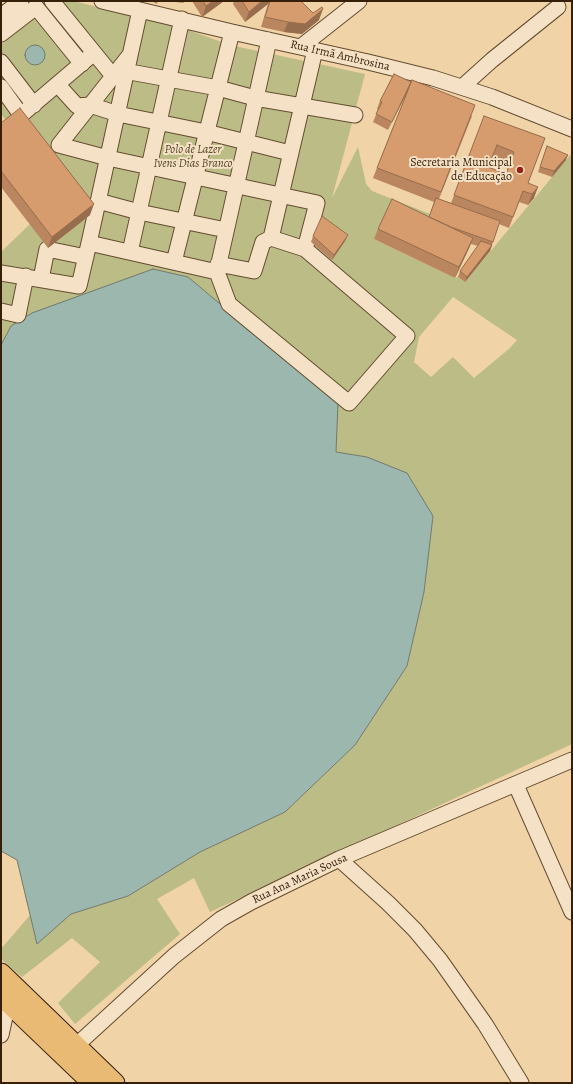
<!DOCTYPE html>
<html>
<head>
<meta charset="utf-8">
<style>
  body { margin:0 }
  #map { position:relative; width:573px; height:1084px; overflow:hidden; background:#f0d3a7; font-family:Alegreya,serif }
  canvas { display:block }
  .frame { position:absolute; inset:0; border:2px solid #351f09; pointer-events:none }
</style>
</head>
<body>
<div id="map">
<canvas width="573" height="1084"></canvas>
<div class="frame"></div>
</div>
<script>
const g = document.querySelector('canvas').getContext('2d');
g.lineJoin = 'round';
function fill(path, color) { g.fillStyle = color; g.fill(path, 'evenodd'); }
const poly = rows => new Path2D(rows.map(r => 'M' + r).join(''));
function trace(path, color, width, dash) { g.strokeStyle = color; g.lineWidth = width; g.lineCap = dash ? 'butt' : 'round'; g.setLineDash(dash || []); g.stroke(path); }
function drawText(font, color, halo, rows, align = 'center') {
  g.font = font + ' Alegreya,serif'; g.lineWidth = 4; g.setLineDash([]); g.textBaseline = 'middle'; g.strokeStyle = halo; g.fillStyle = color; for (const [text, x, y, turn = 0] of rows) {
    g.save(); g.translate(x, y); g.rotate((+turn || 0) * Math.PI / 180); g.textAlign = isNaN(turn) ? turn : align; if (halo) g.strokeText(text, 0, 0); g.fillText(text, 0, 0); g.restore();
  }
}
const green = poly([
  [37,1,73,1,180,27,230,45,365,74,332,198,358,147,366,184,372,191,430,214,425,227,374,239,455,278,458,277,465,282,572,153,572,744,210,912,194,878,157,899,180,934,75,1024,58,1003,100,962,72,938,22,977,1,959,1,949,31,914,38,943,71,914,128,896,200,852,285,812,355,745,407,666,424,592,433,516,367,457,336,452,1,345,1,252,30,224,9,124,1,114,1,28],
  [453,297,517,340,510,348,474,378,453,357,431,377,414,362,419,337]
]);
const water = poly([
  '25 55a10 10 0 1 1 20 0a10 10 0 1 1-20 0Z',
  [153,269,188,277,338,403,336,452,367,457,407,473,433,516,424,592,407,666,355,745,285,812,200,852,128,896,71,914,37,944,17,860,1,851,1,345,11,326,32,313,153,269]
]);
const minor = poly([
  [52,1,113,76],
  [102,1,232,32,368,62,433,78,492,97,572,129],
  [140,10,89,243,217,272,229,304,349,403,407,336,305,249,271,238,315,50],
  [1,16,21,1],
  [1,34,36,7,82,64],
  [302,46,359,1],
  [129,56,59,145,108,158,317,203,305,249],
  [1,62,34,105],
  [119,70,218,88,255,98,355,115],
  [58,85,77,106,90,105,118,114,206,132,290,153],
  [1,87,21,115,94,53],
  [462,87,492,60,558,7],
  [98,201,139,212,226,230],
  [130,252,182,19],
  [174,262,232,32],
  [218,264,254,271,263,242,271,238],
  [217,272,269,40],
  [1,273,79,286,89,243],
  [41,279,47,249,86,257],
  [1,311,18,315,26,276],
  [516,785,572,912],
  [339,859,388,903,415,930,440,960,485,1024,521,1083],
  [1,1035,8,1003,12,996],
  [68,1053,174,956,221,919,251,902,339,859,572,760]
]);
const major = poly([
  [1,973,115,1083],
  [1,996,92,1083]
]);
const wall = poly([
  [151,1,158,1,157,4],
  [174,1,186,1,183,3,175,2],
  [192,1,224,1,202,17],
  [234,1,301,1,319,20,302,34,284,32,261,27,268,4,245,22,233,4],
  [394,74,472,116,439,199,451,203,484,116,545,138,528,183,534,198,528,205,519,202,509,228,499,224,490,251,465,282,458,277,460,271,478,246,471,244,455,278,374,239,378,229,429,217,434,202,373,178,406,94,388,130,373,122,378,110,377,109,380,101],
  [493,156,510,163,506,174,488,167],
  [1,123,90,215,48,248,1,187],
  [547,146,566,160,552,177,538,172],
  [313,236,345,241,332,260,311,242]
]);
const shadedWall = poly([
  [213,1,224,1,202,17,206,6],
  [262,1,269,1,268,4,245,22,249,12],
  [323,9,319,20,302,34,284,32,288,22,305,24],
  [411,82,408,91,388,130,392,122],
  [568,155,566,160,552,177,554,171],
  [538,187,534,198,528,205,532,194],
  [94,204,90,215,48,248,52,237],
  [348,235,345,241,332,260,334,255],
  [473,238,469,248,455,278,459,267],
  [492,245,490,251,465,282,467,277]
]);
const building = poly([
  [203,1,213,1,206,6,203,1],
  [242,1,262,1,249,12,242,1],
  [270,1,301,1,313,13,322,7,323,9,305,24,288,22,265,17,270,1],
  [394,74,411,82,392,122,376,114,382,102,380,101,394,74],
  [412,80,475,105,441,192,377,168,412,80],
  [20,108,94,204,52,237,1,171,1,123,20,108],
  [484,116,545,138,528,183,538,187,532,194,523,191,513,217,454,195,484,116],
  [497,145,514,152,506,174,488,167,497,145],
  [547,146,568,155,554,171,540,167,547,146],
  [436,198,500,221,493,242,451,227,429,217,436,198],
  [392,199,473,238,459,267,378,229,392,199],
  [322,216,348,235,334,255,313,236,322,216],
  [481,241,492,245,467,277,460,271,481,241]
]);
const markers = [
  [520,170,4,"#8f2418"]
];
const streetNames = [
  ["Rua Irmã Ambrosina",340,56,13],
  ["Rua Ana Maria Sousa",300,879,-25]
];
const parkNames = [
  ["Polo de Lazer",193,150],
  ["Ivens Dias Branco",193,164]
];
const poiNames = [
  ["Secretaria Municipal",512,163],
  ["de Educação",512,177]
];
fill(green, '#bbbc86');
fill(water, '#9bb7ae');
trace(water, '#727a6c', 1);
trace(minor, '#644c30', 17);
trace(major, '#351f09', 21);
trace(minor, '#f5e2c6', 15);
trace(major, '#e8ba74', 19);
fill(wall, '#b9865f');
fill(shadedWall, '#966d4d');
fill(building, '#d79c6e');
trace(building, '#966d4d', 1);
for (const [x, y, r, color] of markers) { const dot = new Path2D(); dot.arc(x, y, r, 0, 2 * Math.PI); g.fillStyle = color; g.fill(dot); trace(dot, '#f5e2c6', 1.5); }
drawText('12px', '#351f09', '#f5e2c6', streetNames);
drawText('italic 12px', '#564628', '#f5e2c6', parkNames);
drawText('12px', '#351f09', '#f5e2c6', poiNames, 'right');
</script>
</body>
</html>
